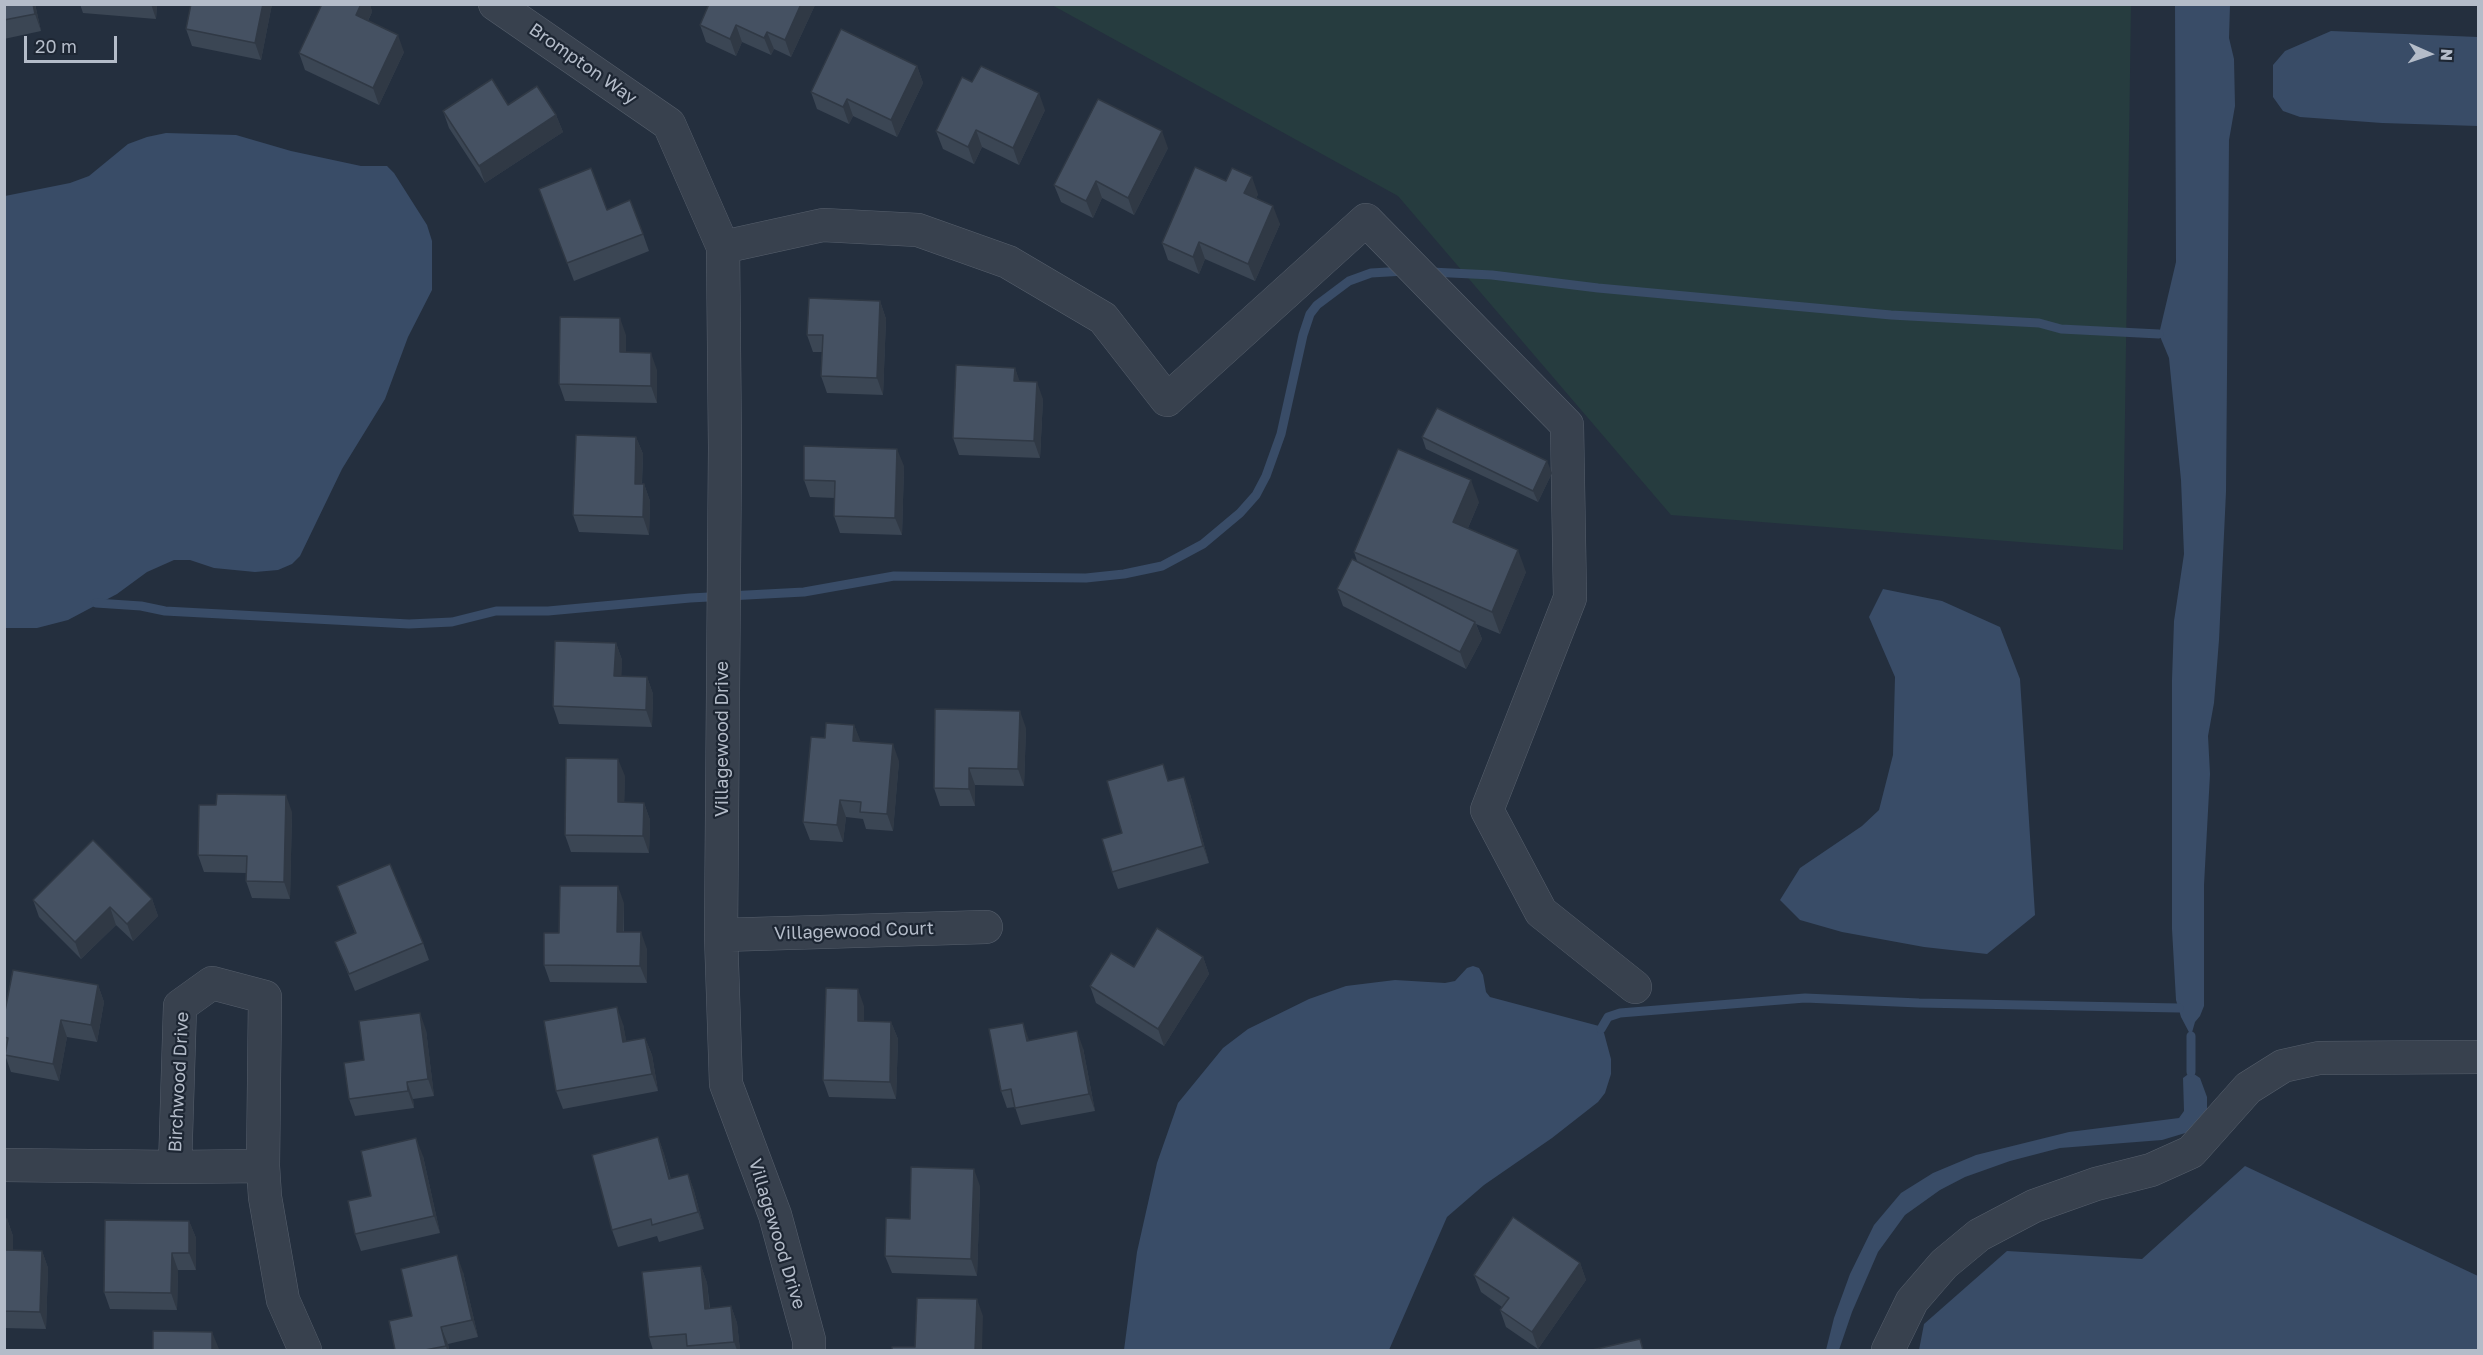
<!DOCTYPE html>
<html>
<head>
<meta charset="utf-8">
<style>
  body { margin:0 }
  #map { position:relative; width:2483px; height:1355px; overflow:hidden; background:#242f3e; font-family:"Golos Text",sans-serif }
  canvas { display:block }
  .frame { position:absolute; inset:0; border:6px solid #b4bcc9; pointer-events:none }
  .north { position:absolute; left:2399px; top:24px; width:60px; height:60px; -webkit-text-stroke:4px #1d2633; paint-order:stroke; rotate:93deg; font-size:16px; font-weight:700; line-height:24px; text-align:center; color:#b4bcc9 }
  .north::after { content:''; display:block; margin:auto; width:21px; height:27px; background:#b4bcc9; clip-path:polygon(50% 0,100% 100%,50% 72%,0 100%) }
  .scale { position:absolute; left:24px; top:36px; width:93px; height:27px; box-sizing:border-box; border:3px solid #b4bcc9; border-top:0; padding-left:8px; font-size:18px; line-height:21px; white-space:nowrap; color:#b4bcc9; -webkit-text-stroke:4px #1d2633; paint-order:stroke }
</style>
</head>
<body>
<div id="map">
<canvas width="2483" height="1355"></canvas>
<div class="frame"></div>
<div class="north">N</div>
<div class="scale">20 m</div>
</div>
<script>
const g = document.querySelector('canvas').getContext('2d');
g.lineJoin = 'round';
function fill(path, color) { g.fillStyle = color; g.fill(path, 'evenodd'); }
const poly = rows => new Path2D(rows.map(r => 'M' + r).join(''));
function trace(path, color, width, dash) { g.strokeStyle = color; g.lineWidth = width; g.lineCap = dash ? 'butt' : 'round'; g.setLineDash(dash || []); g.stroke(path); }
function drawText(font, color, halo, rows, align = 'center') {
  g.font = font + ' "Golos Text",sans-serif'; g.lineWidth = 4.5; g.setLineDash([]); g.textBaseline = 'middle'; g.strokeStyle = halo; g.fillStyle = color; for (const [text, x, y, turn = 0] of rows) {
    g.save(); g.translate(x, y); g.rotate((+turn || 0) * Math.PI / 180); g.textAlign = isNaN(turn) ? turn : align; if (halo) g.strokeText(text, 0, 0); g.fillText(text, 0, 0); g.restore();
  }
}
const green = poly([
  [1052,5,2131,5,2123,550,1671,515,1398,196]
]);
const water = poly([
  [2175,5,2230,5,2229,38,2234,59,2235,106,2229,140,2226,492,2219,640,2214,703,2208,736,2210,774,2204,885,2204,1006,2200,1016,2195,1022,2191,1036,2181,1017,2176,1000,2172,929,2172,680,2174,621,2184,554,2181,480,2169,358,2159,334,2176,262],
  [2331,31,2478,37,2478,126,2382,123,2300,117,2283,111,2273,97,2273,65,2285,51],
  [166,133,236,135,291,151,361,166,387,166,394,173,427,225,432,241,432,290,408,337,385,399,342,469,300,556,292,564,278,570,255,572,214,568,190,560,174,560,147,572,117,594,68,620,37,628,5,628,5,196,70,183,89,176,128,144,147,137],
  [1883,589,1942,601,2000,627,2020,679,2035,915,1987,954,1924,947,1842,932,1800,920,1780,900,1800,868,1862,826,1879,810,1893,755,1895,677,1869,617],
  [1473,966,1479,968,1483,975,1486,992,1490,997,1599,1026,1604,1033,1611,1059,1611,1074,1605,1093,1598,1102,1552,1138,1484,1185,1447,1217,1389,1350,1124,1350,1137,1252,1157,1163,1178,1103,1223,1048,1248,1029,1309,999,1346,986,1395,980,1445,983,1455,981,1467,968],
  [2191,1072,2200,1078,2207,1097,2207,1110,2192,1131,2162,1140,2060,1148,2010,1161,1965,1177,1940,1190,1905,1215,1878,1252,1852,1312,1839,1350,1826,1350,1834,1318,1850,1274,1874,1225,1901,1193,1933,1173,1976,1155,2069,1132,2179,1118,2184,1111,2183,1078],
  [2245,1166,2478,1276,2478,1350,1919,1350,1924,1324,2007,1251,2142,1259]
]);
const stream = poly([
  [1431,272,1492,275,1598,288,1891,315,2039,323,2061,329,2159,334],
  [96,603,141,606,165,611,409,624,452,622,496,611,548,611,690,598,804,592,894,576,1086,578,1124,574,1162,566,1203,544,1240,513,1256,495,1266,476,1281,434,1303,335,1310,314,1317,305,1349,281,1371,273,1405,271],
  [1601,1029,1608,1017,1620,1013,1805,998,1919,1003,2179,1008],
  [2191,1036,2191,1072]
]);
const minor = poly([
  [495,4,669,124,723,247,725,448,721,935,726,1084,775,1215,809,1340,809,1350],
  [723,247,823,225,918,230,1008,262,1103,318,1167,400,1366,220,1567,425,1570,598,1487,810,1541,912,1635,987],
  [721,935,986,927],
  [4,1165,175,1167,180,1006,212,983,265,997,263,1166,265,1197,283,1300,305,1350],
  [175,1167,263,1166],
  [1888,1350,1912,1301,1944,1264,1979,1235,2034,1206,2096,1184,2151,1170,2191,1152,2248,1088,2283,1066,2319,1058,2478,1057]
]);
const wall = poly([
  [4,4,35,4,41,31,4,39],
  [80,4,157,4,156,19,83,13],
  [272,4,261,60,192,46,186,29],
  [322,4,370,4,372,12,368,21,404,52,379,105,305,70,299,53],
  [815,5,791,57,774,49,771,55,742,42,736,56,706,42,700,25],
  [917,66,923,83,897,137,853,116,849,124,817,109,811,92],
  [972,82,1045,110,1019,165,982,147,974,164,943,149,936,131],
  [508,105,556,115,563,132,485,183,449,128,443,111],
  [1168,148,1134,215,1102,198,1093,218,1061,202,1054,185],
  [1226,181,1258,194,1256,199,1280,224,1255,281,1205,259,1199,274,1168,260,1162,243],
  [539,189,607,210,643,234,649,251,574,281],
  [880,301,886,319,883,395,827,393,821,376,822,352,813,352,807,335],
  [626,335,626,352,657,370,657,403,565,401,559,384],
  [1015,368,1019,381,1043,399,1040,458,959,455,953,438],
  [636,437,643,454,642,484,644,484,650,501,649,535,579,532,573,515],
  [1422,437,1552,473,1538,502,1426,449],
  [904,466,902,535,840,533,834,516,835,498,810,497,804,480],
  [1479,502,1468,528,1526,572,1500,634,1476,624,1482,639,1466,669,1343,606,1337,589,1357,561,1354,552],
  [616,643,622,660,621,676,647,677,653,694,652,727,559,724,553,706],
  [854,725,860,741,899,761,893,831,866,829,863,819,846,817,843,842,810,840,803,822,825,738],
  [1026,728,1024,786,975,785,975,806,940,806,934,788],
  [625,776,624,802,644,803,650,820,649,853,571,852,565,835],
  [1170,781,1190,794,1209,863,1118,889,1112,872],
  [292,812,290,899,252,898,246,881,246,873,204,872,198,855],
  [337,886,423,943,429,960,355,991,335,942,355,933],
  [152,899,158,916,133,941,116,925,81,959,39,917,33,900],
  [624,903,624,932,647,949,647,983,550,982,544,965,559,933],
  [1203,957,1209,974,1164,1046,1096,1003,1090,986,1134,967],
  [98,985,104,1002,97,1042,67,1037,59,1081,11,1072,5,1055,6,1049,4,1046,4,1016],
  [864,1006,864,1021,891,1022,898,1039,896,1099,829,1097,823,1080],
  [623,1024,626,1041,645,1038,652,1055,658,1091,563,1109,556,1091],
  [426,1030,434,1096,413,1099,414,1108,355,1116,349,1099,364,1060],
  [1029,1040,1083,1048,1095,1111,1021,1125,1015,1107,1007,1108,1001,1091],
  [658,1137,664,1154,671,1179,688,1174,694,1191,704,1229,659,1242,657,1236,618,1247,612,1230],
  [423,1156,440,1233,361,1251,355,1234,371,1196],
  [980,1186,977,1276,892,1273,885,1256,910,1219],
  [4,1219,7,1219,13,1236,13,1250,42,1251,48,1268,46,1329,4,1328],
  [189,1221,196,1238,196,1270,178,1270,177,1310,110,1309,104,1292],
  [1580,1263,1586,1280,1538,1349,1506,1327,1500,1310,1502,1307,1481,1292,1474,1275],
  [701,1266,707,1283,710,1308,731,1306,737,1323,740,1350,653,1350,649,1337],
  [463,1272,478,1337,448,1344,449,1350,395,1350,412,1316]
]);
const shadedWall = poly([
  [33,4,35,4,41,31,35,14],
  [151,4,157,4,156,19],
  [263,4,272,4,261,60,255,43],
  [361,4,370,4,372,12,362,33,356,15],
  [801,4,815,4,815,5,791,57,785,40],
  [736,25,742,42,736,56,730,39],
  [767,32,774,49,771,55,764,38],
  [398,35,404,52,379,105,373,88],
  [917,66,923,83,897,137,891,120],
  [1039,93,1045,110,1019,165,1013,148],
  [847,99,853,116,849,124,843,107],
  [556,115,563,132,485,183,479,166],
  [976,130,982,147,974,164,968,147],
  [1162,131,1168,148,1134,215,1128,198],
  [1252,177,1258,194,1251,211,1244,193],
  [1096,181,1102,198,1093,218,1086,201],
  [1273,206,1280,224,1255,281,1248,264],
  [1199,242,1205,259,1199,274,1193,257],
  [880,301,886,319,883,395,877,378],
  [620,318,626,335,626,369,620,352],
  [651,353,657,370,657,403,651,386],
  [1015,368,1021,385,1014,381],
  [1037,382,1043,399,1040,458,1034,441],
  [636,437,643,454,641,501,635,484],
  [897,449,904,466,902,535,895,518],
  [1547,461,1552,473,1538,502,1533,491],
  [1471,480,1479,502,1461,544,1453,522],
  [644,484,650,501,649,535,643,517],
  [1518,550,1526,572,1500,634,1492,612],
  [1475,622,1482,639,1466,669,1460,652],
  [616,643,622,660,621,693,614,676],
  [647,677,653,694,652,727,646,710],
  [1020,711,1026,728,1024,786,1018,769],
  [854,725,861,742,853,741],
  [893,744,899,761,893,831,887,814],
  [618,759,625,776,624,819,618,802],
  [969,768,975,785,975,806,969,789],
  [1184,777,1190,794,1209,863,1203,846],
  [286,795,292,812,290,899,284,882],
  [840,800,846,817,843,842,837,825],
  [644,803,650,820,649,853,643,836],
  [618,886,624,903,623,949,617,932],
  [152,899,158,916,133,941,127,924],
  [110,907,116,925,81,959,75,942],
  [641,932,647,949,647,983,640,966],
  [1203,957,1209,974,1164,1046,1158,1029],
  [98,985,104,1002,97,1042,91,1025],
  [858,989,864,1006,864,1038,858,1021],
  [617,1007,623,1024,630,1059,623,1042],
  [420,1013,426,1030,434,1096,428,1079],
  [61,1020,67,1037,59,1081,53,1064],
  [891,1022,898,1039,896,1099,890,1082],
  [1023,1023,1029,1040,1027,1041],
  [1077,1031,1083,1048,1095,1111,1089,1094],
  [645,1038,652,1055,658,1091,652,1074],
  [407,1082,413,1099,414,1108,408,1091],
  [658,1137,664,1154,675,1197,669,1179],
  [416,1138,423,1156,440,1233,434,1216],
  [974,1169,980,1186,977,1276,971,1259],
  [688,1174,694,1191,704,1229,698,1212],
  [7,1219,13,1236,13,1267,6,1250],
  [189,1221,196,1238,196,1270,189,1253],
  [42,1251,48,1268,46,1329,40,1312],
  [172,1253,178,1270,177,1310,171,1293],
  [457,1255,463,1272,478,1337,472,1320],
  [1580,1263,1586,1280,1538,1349,1532,1332],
  [701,1266,707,1283,711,1326,705,1309],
  [977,1299,983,1316,982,1350,975,1350],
  [731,1306,737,1323,740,1350,737,1350,734,1342],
  [441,1327,448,1344,449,1350,447,1350,446,1346],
  [212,1332,219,1349,219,1350,212,1350]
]);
const building = poly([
  [4,4,33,4,35,14,4,20,4,4],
  [191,4,263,4,255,43,186,29,191,4],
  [322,4,361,4,356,15,398,35,373,88,299,53,322,4],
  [709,4,801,4,785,40,767,32,764,38,736,25,730,39,700,25,709,4],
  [841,29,917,66,891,120,847,99,843,107,811,92,841,29],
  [981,66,1039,93,1013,148,976,130,968,147,936,131,962,77,972,82,981,66],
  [492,79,508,105,537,86,556,115,479,166,443,111,492,79],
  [1098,99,1162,131,1128,198,1096,181,1086,201,1054,185,1098,99],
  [1195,167,1226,181,1232,168,1252,177,1244,193,1273,206,1248,264,1199,242,1193,257,1162,243,1195,167],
  [591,168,607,210,630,200,643,234,567,263,539,189,591,168],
  [809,298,880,301,877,378,821,376,823,335,807,335,809,298],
  [560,317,620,318,620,352,651,353,651,386,559,384,560,317],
  [956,365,1015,368,1014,381,1037,382,1034,441,953,438,956,365],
  [1437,408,1547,461,1533,491,1422,437,1437,408],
  [576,435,636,437,635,484,644,484,643,517,573,515,576,435],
  [804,446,897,449,895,518,834,516,835,481,804,480,804,446],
  [1398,449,1471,480,1453,522,1518,550,1492,612,1354,552,1398,449],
  [1352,559,1475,622,1460,652,1337,589,1352,559],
  [555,641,616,643,614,676,647,677,646,710,553,706,555,641],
  [935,709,1020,711,1018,769,969,768,969,789,934,788,935,709],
  [826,723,854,725,853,741,893,744,887,814,860,812,861,802,840,800,837,825,803,822,811,737,825,738,826,723],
  [566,758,618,759,618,802,644,803,643,836,565,835,566,758],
  [1163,764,1168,781,1184,777,1203,846,1112,872,1102,839,1122,833,1107,781,1163,764],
  [217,794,286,795,284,882,246,881,247,856,198,855,199,805,216,805,217,794],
  [93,840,152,899,127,924,110,907,75,942,33,900,93,840],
  [390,864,423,943,349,974,335,942,356,933,337,886,390,864],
  [560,886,618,886,617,932,641,932,640,966,544,965,544,933,559,933,560,886],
  [1157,928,1203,957,1158,1029,1090,986,1111,953,1134,967,1157,928],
  [13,970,98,985,91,1025,61,1020,53,1064,5,1055,8,1038,4,1037,4,1016,13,970],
  [826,988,858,989,858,1021,891,1022,890,1082,823,1080,826,988],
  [617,1007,623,1042,645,1038,652,1074,556,1091,544,1021,617,1007],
  [420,1013,428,1079,407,1082,408,1091,349,1099,344,1063,364,1060,359,1021,420,1013],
  [1023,1023,1027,1041,1077,1031,1089,1094,1015,1108,1011,1089,1001,1091,989,1029,1023,1023],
  [658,1137,669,1179,688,1174,698,1212,652,1225,651,1219,612,1230,592,1155,658,1137],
  [416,1138,434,1216,355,1234,348,1201,371,1196,361,1151,416,1138],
  [911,1167,974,1169,971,1259,885,1256,886,1218,910,1219,911,1167],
  [1513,1217,1580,1263,1532,1332,1500,1310,1509,1298,1474,1275,1513,1217],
  [4,1219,7,1219,6,1250,42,1251,40,1312,4,1311,4,1219],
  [105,1220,189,1221,189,1253,172,1253,171,1293,104,1292,105,1220],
  [457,1255,472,1320,441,1327,446,1346,425,1350,395,1350,389,1321,412,1316,401,1269,457,1255],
  [701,1266,705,1309,731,1306,734,1342,687,1346,686,1334,649,1337,642,1272,701,1266],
  [917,1298,977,1299,975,1350,892,1350,892,1347,915,1347,917,1298],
  [153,1331,212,1332,212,1350,153,1350,153,1331],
  [1640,1339,1643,1350,1592,1350,1640,1339]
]);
const streetNames = [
  ["Brompton Way",583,64,35],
  ["Villagewood Drive",722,739,-90],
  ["Villagewood Court",854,931,-2],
  ["Birchwood Drive",179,1082,-87],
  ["Villagewood Drive",777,1234,73]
];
fill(green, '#263c3f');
fill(water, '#394c67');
trace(stream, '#394c67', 9);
trace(minor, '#565f6c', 34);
trace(minor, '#38414e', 33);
fill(wall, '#3b4654');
fill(shadedWall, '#303945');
fill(building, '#455162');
trace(building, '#303945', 1.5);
drawText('18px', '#b4bcc9', '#1d2633', streetNames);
</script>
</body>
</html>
